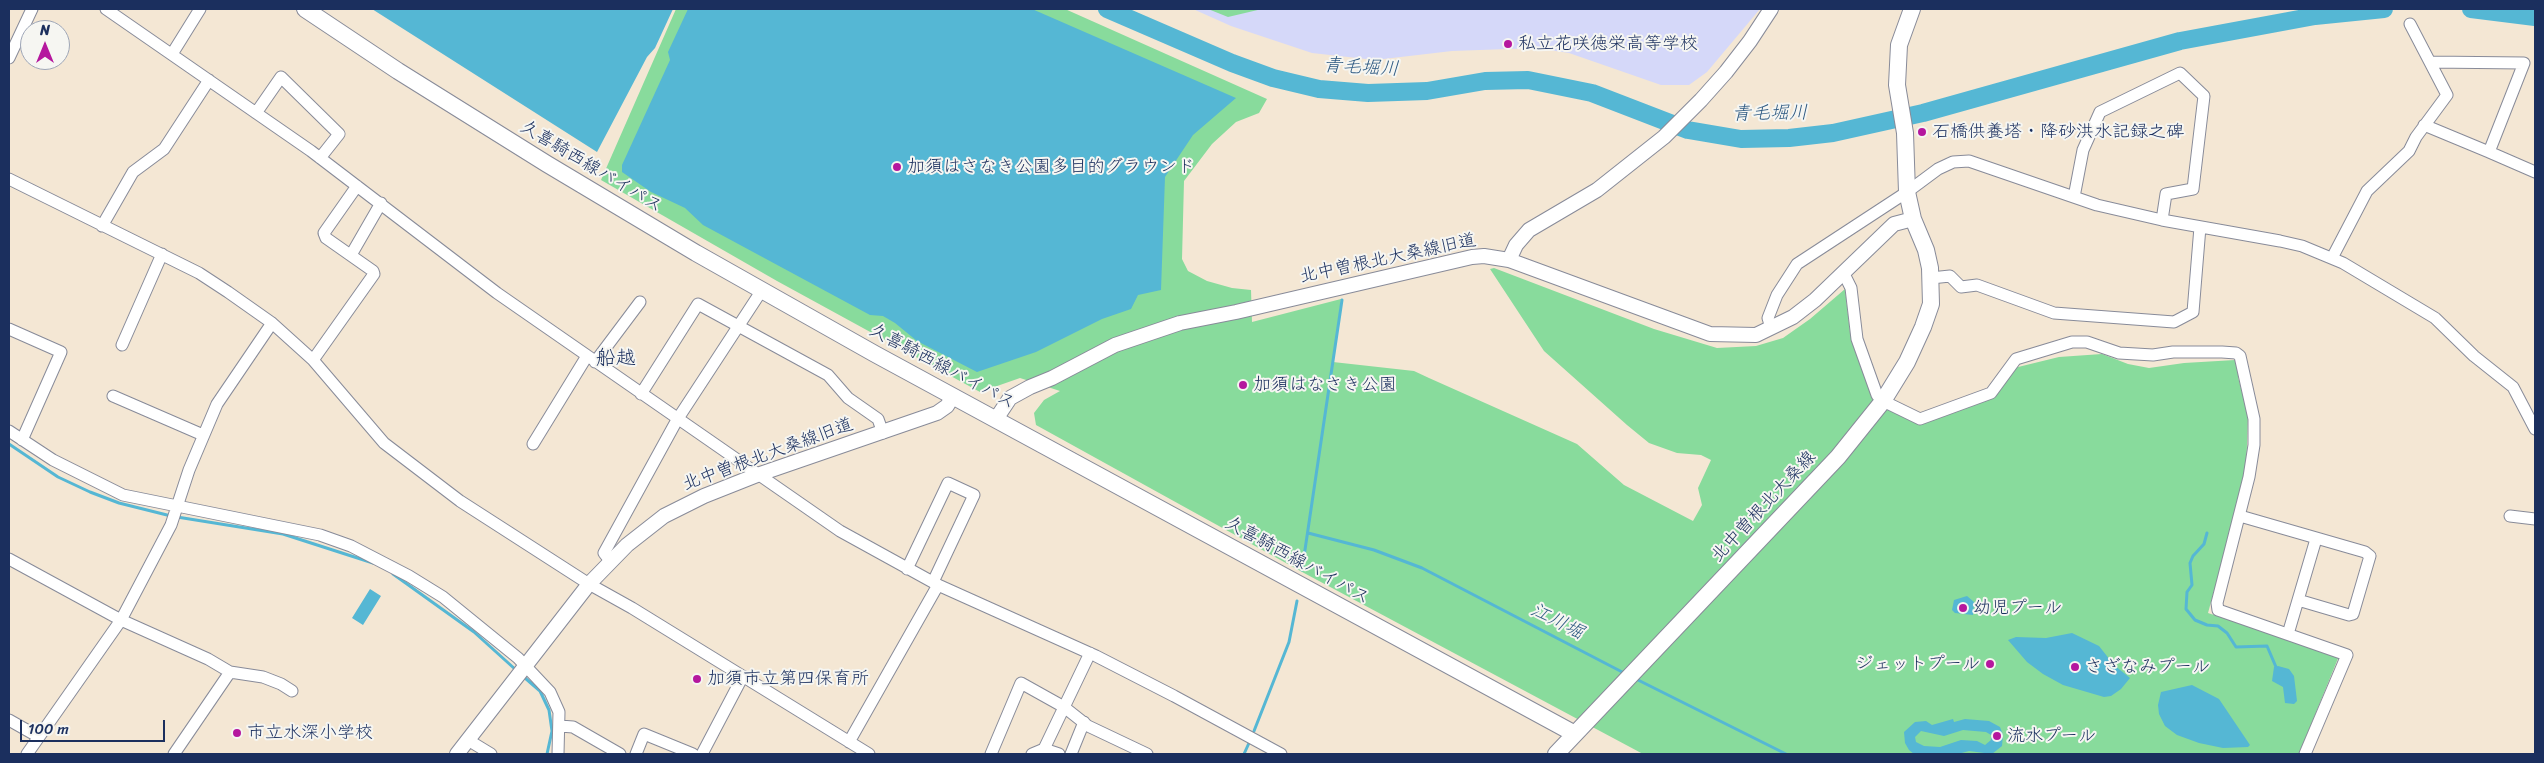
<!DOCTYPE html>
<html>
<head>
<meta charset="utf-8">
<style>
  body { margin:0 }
  #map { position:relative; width:2544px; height:763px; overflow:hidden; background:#f4e7d4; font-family:Sriracha,sans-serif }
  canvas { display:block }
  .frame { position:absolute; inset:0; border:10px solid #1b2f5e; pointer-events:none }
  .north { position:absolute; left:20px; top:20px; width:50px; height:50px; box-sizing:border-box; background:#f6f6f2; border:1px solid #9ea6b7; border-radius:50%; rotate:0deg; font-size:14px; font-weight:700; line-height:20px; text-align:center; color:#1b2f5e }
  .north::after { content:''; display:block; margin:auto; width:18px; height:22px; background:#b5179e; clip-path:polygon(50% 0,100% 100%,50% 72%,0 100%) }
  .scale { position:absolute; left:20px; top:720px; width:145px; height:22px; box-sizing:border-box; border:2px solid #1b2f5e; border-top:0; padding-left:6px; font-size:15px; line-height:18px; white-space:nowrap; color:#1b2f5e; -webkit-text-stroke:4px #f6f6f2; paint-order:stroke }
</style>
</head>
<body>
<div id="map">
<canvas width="2544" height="763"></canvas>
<div class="frame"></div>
<div class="north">N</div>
<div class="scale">100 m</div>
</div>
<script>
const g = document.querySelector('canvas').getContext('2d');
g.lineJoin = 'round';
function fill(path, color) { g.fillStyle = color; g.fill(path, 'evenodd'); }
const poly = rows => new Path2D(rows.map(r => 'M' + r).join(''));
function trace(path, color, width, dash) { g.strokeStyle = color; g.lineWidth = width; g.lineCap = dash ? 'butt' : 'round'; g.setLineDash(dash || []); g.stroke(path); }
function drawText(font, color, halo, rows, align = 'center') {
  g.font = font + ' Sriracha,"Klee One",sans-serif'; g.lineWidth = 4; g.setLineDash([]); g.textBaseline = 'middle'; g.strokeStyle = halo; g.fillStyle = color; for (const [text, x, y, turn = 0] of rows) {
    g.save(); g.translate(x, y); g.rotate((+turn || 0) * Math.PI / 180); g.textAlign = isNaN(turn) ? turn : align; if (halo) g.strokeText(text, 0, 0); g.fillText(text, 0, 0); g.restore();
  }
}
const built = poly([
  [1193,9,1760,9,1707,72,1689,85,1661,85,1569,53,1536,48,1452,51,1375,60,1312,53,1231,26]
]);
const green = poly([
  [676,9,1065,9,1267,99,1259,113,1236,122,1212,144,1184,181,1182,259,1188,271,1207,281,1232,288,1251,290,1252,322,1341,299,1333,362,1414,371,1429,378,1577,444,1624,485,1693,521,1702,505,1698,488,1711,460,1701,455,1677,453,1649,443,1627,425,1544,351,1490,269,1494,268,1654,329,1717,348,1756,346,1783,338,1810,319,1845,289,1850,332,1872,398,1920,423,1994,397,2014,368,2059,357,2102,354,2128,364,2149,368,2184,363,2235,360,2240,366,2238,377,2248,415,2246,473,2208,613,2339,656,2299,754,1643,754,1304,573,1036,425,1034,413,1044,400,1060,391,1020,378,980,392,777,281,601,180],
  [1208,9,1262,9,1228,17]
]);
const water = poly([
  [372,9,673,9,655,48,647,57,597,152],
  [688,9,1032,9,1236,98,1193,135,1165,177,1161,290,1138,295,1131,309,1102,319,1036,352,977,372,917,341,895,323,883,316,870,315,703,225,685,208,651,192,622,172,622,165,670,60,668,52],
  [370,589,381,596,363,625,352,618],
  [1967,596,1974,602,1973,615,1955,613,1952,610,1954,600],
  [2072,633,2099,646,2114,665,2130,678,2121,689,2111,696,2104,697,2063,685,2043,674,2027,662,2008,640,2016,637,2046,638],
  [2278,666,2289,669,2294,676,2297,701,2294,704,2285,703,2283,687,2272,681,2274,667],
  [2192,685,2219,699,2250,745,2248,747,2223,748,2199,743,2177,735,2165,726,2159,714,2158,705,2161,692],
  [1953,719,1954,722,1965,719,1989,721,2000,727,2003,735,2002,746,1992,754,1969,751,1958,754,1914,754,1909,750,1905,743,1904,732,1915,722,1926,721,1932,725],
  [1963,730,1986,732,1991,735,1991,740,1985,745,1977,741,1961,740,1940,747,1924,746,1916,742,1915,737,1921,731,1944,736]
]);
const stream = poly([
  [9,444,58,477,90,492,119,503,171,516],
  [177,517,283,534,373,563],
  [1308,533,1374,550,1422,568,1626,674],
  [2207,533,2204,544,2193,556,2190,563,2192,585,2187,592,2186,609,2195,620,2207,625,2218,626,2227,633,2236,647,2267,646,2276,667],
  [1302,570,1342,300],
  [393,574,474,632,516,670],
  [525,678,540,691,549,710,552,731,547,754],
  [1634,678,1786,754],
  [1254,731,1289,642,1297,601],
  [1244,754,1249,743]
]);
const river = poly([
  [1107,9,1232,63,1273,78,1319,89,1368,93,1427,91,1485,81,1528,80,1592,93,1688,130,1741,139,1789,138,1833,133,1923,113,2180,41,2315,16,2384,9],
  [2471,9,2535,17]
]);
const minor = poly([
  [106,9,311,151,497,293,840,531,938,585,1096,656,1174,696,1281,754],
  [172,54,200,9],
  [9,58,32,9],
  [256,113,281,77,339,134,320,158],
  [2424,125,2489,152,2524,63,2430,62],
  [2489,152,2535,172],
  [9,179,199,273,228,292,272,323,313,360,384,443,460,501,589,584,632,608,869,754],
  [2074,197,2083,150,2100,112,2180,73,2204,96,2193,189,2166,194,2162,220],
  [102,226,133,172,164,149,209,80],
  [351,255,381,203],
  [2332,258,2367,191,2409,151,2416,137,2447,95,2410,24],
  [1844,274,1851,288,1857,339,1877,395,1883,401,1920,419,1991,393,2016,359,2072,342,2087,342,2119,353,2153,355,2173,352,2222,352,2236,353,2240,356,2254,419,2254,445,2249,477,2217,603,2218,610,2347,655,2305,754],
  [1931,278,1950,276,1961,287,1977,285,2054,313,2174,322,2193,312,2200,227],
  [1771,328,1768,318,1777,295,1797,264,1907,192,1938,169,1953,162,1969,161,2097,205,2162,220,2280,241,2302,246,2343,263,2435,318,2474,356,2513,387,2535,429],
  [9,329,61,352,22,440],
  [122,345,162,254],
  [313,360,374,274,373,271,326,238,324,233,357,186],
  [595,362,640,302],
  [641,394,698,304,828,375,848,398,878,419,883,433],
  [113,396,203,435],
  [9,431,53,460,123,495,320,535,351,546,409,576,443,597,518,658,550,692,559,712,558,754],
  [533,444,587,356],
  [2240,516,2365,552,2370,556,2353,614,2349,615,2298,600],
  [2510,516,2535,519],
  [9,559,121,620,208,659,230,672,263,677,281,684,292,691],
  [611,562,604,553,677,420,762,290],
  [907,569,948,483,974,495,933,582],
  [2288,634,2316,539],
  [9,720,39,737],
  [560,726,573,727,620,754],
  [468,740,491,754],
  [849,742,938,585],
  [1044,749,1059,754],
  [27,754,121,620,171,525,189,470,217,404,272,323],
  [174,754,230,672],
  [636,754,644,734,693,754],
  [702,754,743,676],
  [991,754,1021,683,1064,707,1088,726,1147,754],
  [1032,754,1044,749,1090,653],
  [1071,754,1084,722]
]);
const tertiary = poly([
  [1509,260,1516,245,1529,230,1597,190,1664,137,1701,100,1726,72,1750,41,1771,9],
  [996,419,1010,398,1030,387,1052,378,1115,345,1180,323,1236,312,1472,257,1484,256,1509,260,1710,334,1756,335,1793,317,1815,300,1894,224,1913,219],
  [457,754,589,584,627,545,664,516,704,496,757,475,937,413,947,406,953,396]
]);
const secondary = poly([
  [305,9,398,71,547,164,696,253,875,354,1575,734],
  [1556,754,1838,457,1883,401,1907,362,1923,327,1931,304,1930,268,1926,250,1913,219,1907,192,1905,133,1897,85,1899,45,1912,9]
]);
const markers = [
  [1508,44,5,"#b5179e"],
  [1922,132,5,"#b5179e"],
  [897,167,5,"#b5179e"],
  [1243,385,5,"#b5179e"],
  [1963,608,5,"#b5179e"],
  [1990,664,5,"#b5179e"],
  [2075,667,5,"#b5179e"],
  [697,679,5,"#b5179e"],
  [237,733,5,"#b5179e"],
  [1997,736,5,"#b5179e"]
];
const poiNames = [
  ["私立花咲徳栄高等学校",1518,44],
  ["石橋供養塔・降砂洪水記録之碑",1932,132],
  ["加須はさなき公園多目的グラウンド",907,167],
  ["加須はなさき公園",1253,385],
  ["幼児プール",1973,608],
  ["ジェットプール",1980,664,"right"],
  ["さざなみプール",2085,667],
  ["加須市立第四保育所",707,679],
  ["市立水深小学校",247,733],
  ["流水プール",2007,736]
];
const streetNames = [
  ["久喜騎西線バイパス",591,167,31],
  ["北中曽根北大桑線旧道",1388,259,-12],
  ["久喜騎西線バイパス",942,367,28],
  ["北中曽根北大桑線旧道",768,455,-20],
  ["北中曽根北大桑線",1764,507,-47],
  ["久喜騎西線バイパス",1297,561,29]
];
const waterNames = [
  ["青毛堀川",1361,68,3],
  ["青毛堀川",1770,114,-1],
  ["江川堀",1557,622,27]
];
const quarterNames = [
  ["船越",616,359]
];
fill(built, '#d5d8f9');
fill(green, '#88db9c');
fill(water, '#55b7d4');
trace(stream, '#55b7d4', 3);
trace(river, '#55b7d4', 18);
trace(minor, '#888b99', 13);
trace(tertiary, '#888b99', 16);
trace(secondary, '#888b99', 18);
trace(minor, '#fff', 11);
trace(tertiary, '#fff', 14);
trace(secondary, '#fff', 16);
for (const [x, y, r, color] of markers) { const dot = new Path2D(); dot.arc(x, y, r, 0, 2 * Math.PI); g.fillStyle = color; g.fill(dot); trace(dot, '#f6f6f2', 2); }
drawText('18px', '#1b2f5e', '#f6f6f2', poiNames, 'left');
drawText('18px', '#1b2f5e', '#f6f6f2', streetNames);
drawText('italic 19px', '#2c5881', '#f6f6f2', waterNames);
drawText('20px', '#1b2f5e', '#f6f6f2', quarterNames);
</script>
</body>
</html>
